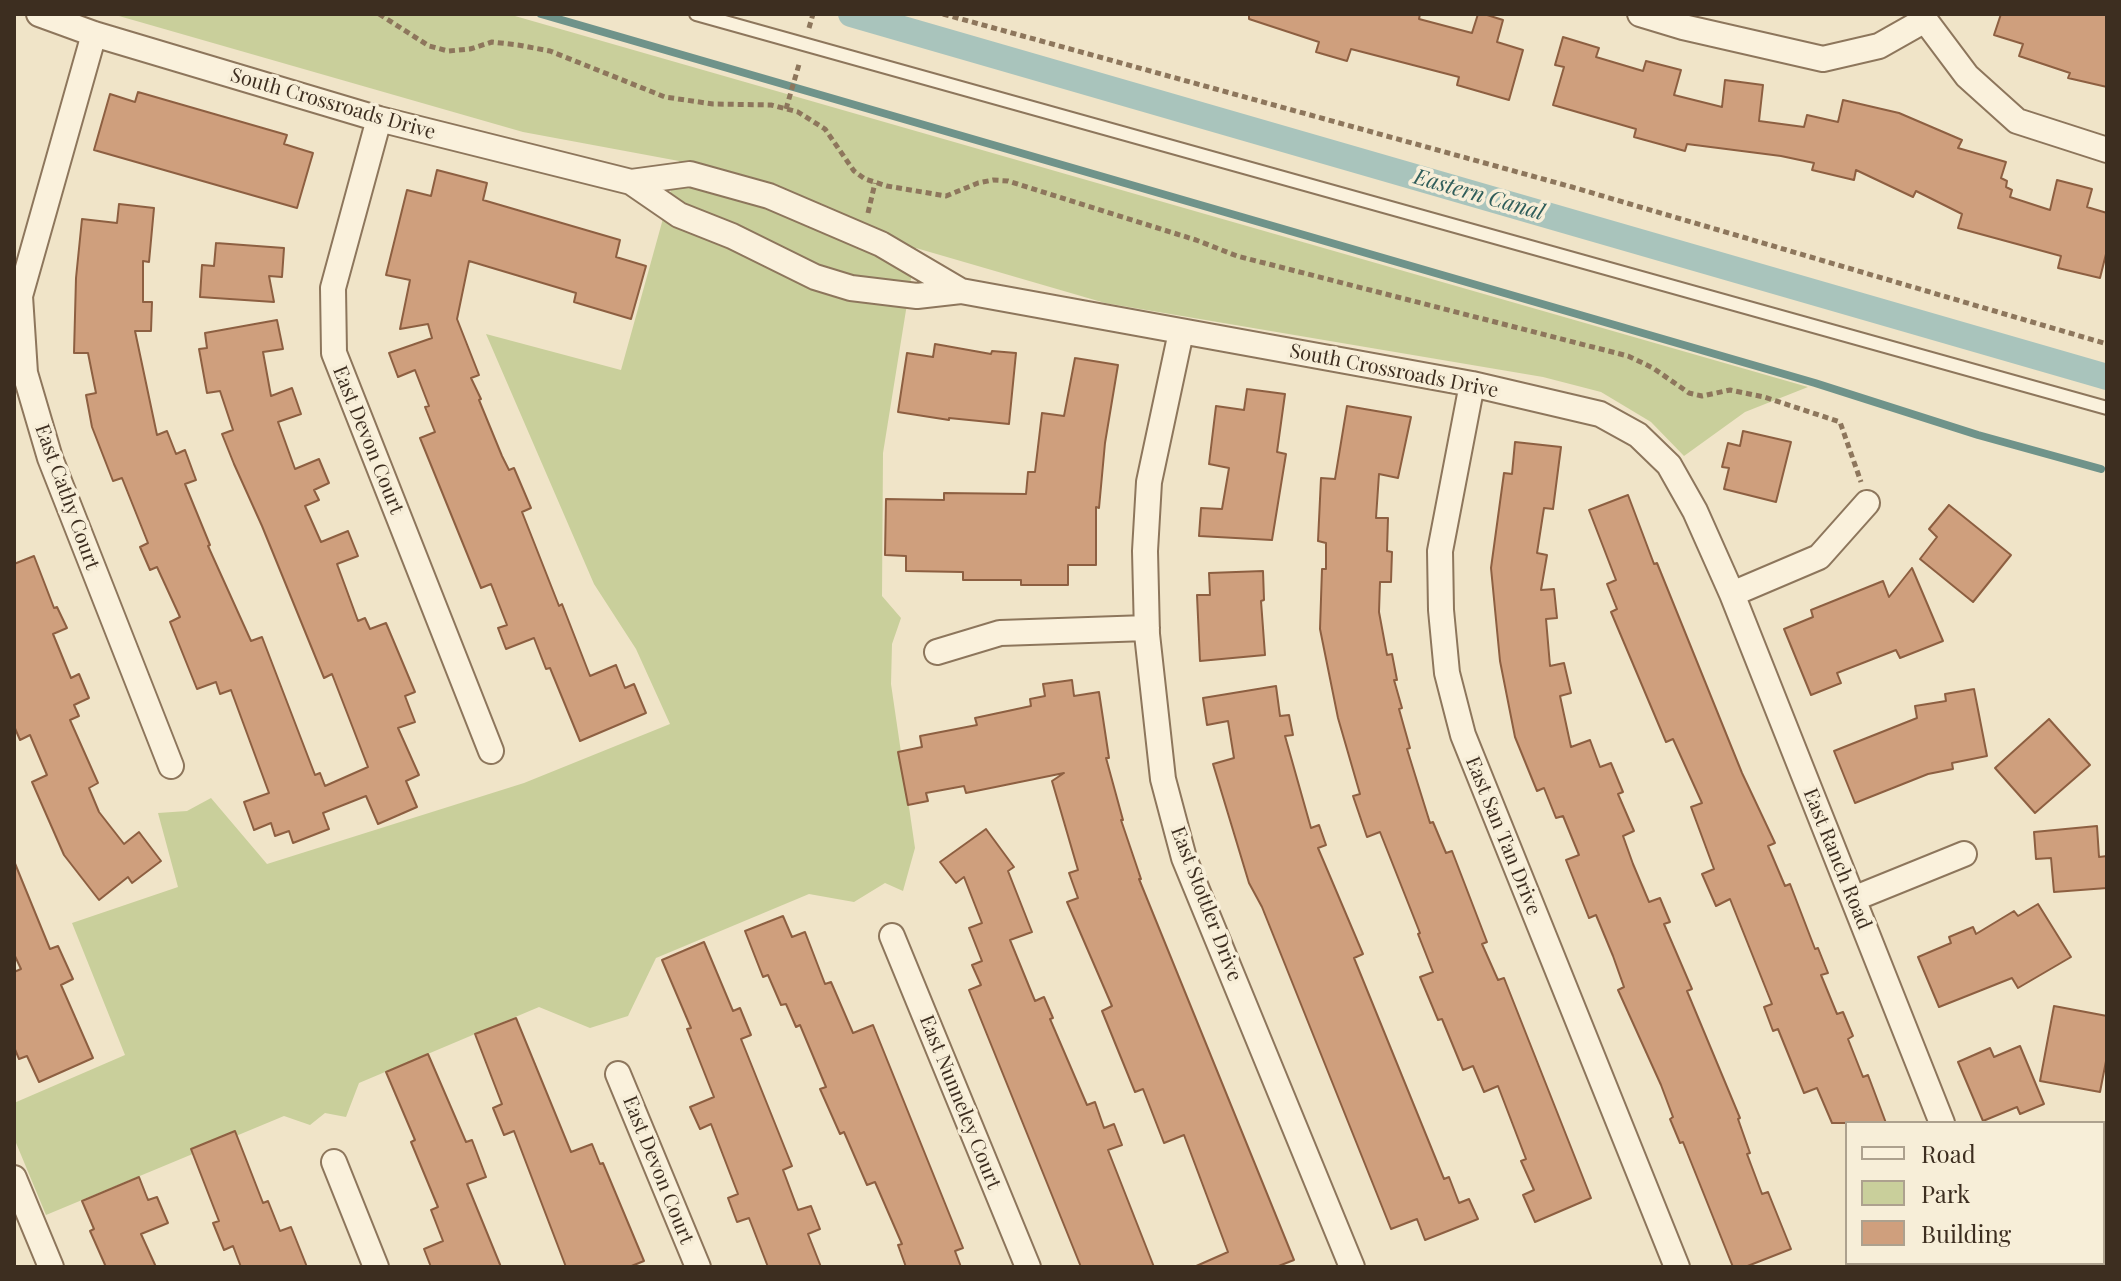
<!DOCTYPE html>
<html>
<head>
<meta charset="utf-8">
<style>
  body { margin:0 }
  #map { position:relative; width:2121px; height:1281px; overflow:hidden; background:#f0e4c8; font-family:"Playfair Display",serif }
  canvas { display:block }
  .frame { position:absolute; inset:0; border:16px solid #3d2e20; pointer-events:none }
  .legend { position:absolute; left:1845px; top:1121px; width:260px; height:144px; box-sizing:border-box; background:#f7eed8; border:2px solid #ada18e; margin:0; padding:10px 14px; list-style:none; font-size:24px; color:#3d2e20 }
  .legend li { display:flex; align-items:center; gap:16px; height:40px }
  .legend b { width:40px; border:2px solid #ada18e }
</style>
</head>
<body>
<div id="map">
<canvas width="2121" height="1281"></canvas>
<div class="frame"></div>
<ul class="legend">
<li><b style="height:10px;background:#faf1dc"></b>Road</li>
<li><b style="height:22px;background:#c9cf9b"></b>Park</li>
<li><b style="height:22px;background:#cf9f7d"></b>Building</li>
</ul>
</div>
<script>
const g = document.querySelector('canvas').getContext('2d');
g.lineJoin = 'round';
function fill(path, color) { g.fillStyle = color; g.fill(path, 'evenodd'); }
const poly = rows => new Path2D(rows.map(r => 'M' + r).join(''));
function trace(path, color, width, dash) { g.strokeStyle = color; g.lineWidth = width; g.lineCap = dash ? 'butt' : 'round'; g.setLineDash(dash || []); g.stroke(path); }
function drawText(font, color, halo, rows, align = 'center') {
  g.font = font + ' "Playfair Display",serif'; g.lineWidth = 7; g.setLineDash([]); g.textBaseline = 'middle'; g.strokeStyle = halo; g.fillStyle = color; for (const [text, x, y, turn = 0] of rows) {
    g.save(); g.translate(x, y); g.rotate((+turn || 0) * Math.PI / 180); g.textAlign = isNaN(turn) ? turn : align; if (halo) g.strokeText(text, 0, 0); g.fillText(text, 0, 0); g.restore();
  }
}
const green = poly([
  [112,14,508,14,1808,387,1745,412,1684,456,1651,422,1601,392,1543,377,1105,303,916,248,883,453,882,596,901,618,892,644,891,684,915,848,903,891,885,883,854,902,809,894,656,958,628,1016,590,1028,539,1007,359,1083,346,1117,325,1113,310,1125,284,1116,46,1215,14,1138,14,1103,125,1055,72,923,178,887,158,813,187,811,211,798,267,864,524,783,670,724,636,649,594,584,486,334,621,370,679,161,523,132]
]);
const stream = poly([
  [541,14,1815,383,1978,435,2101,469]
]);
const canal = poly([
  [851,14,2107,377]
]);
const building = poly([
  [1249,14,1420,14,1419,19,1472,33,1478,14,1484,14,1503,20,1497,42,1523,50,1509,100,1457,85,1459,77,1351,49,1347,61,1316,52,1319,42,1249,19,1249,14],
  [2001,14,2107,14,2107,87,2068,78,2070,73,2019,56,2023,44,1994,35,2001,14],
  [1563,37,1599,48,1596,57,1643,71,1646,61,1681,70,1674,95,1722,107,1725,80,1763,85,1759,121,1804,127,1807,115,1838,122,1843,100,1899,113,1962,140,1958,148,2006,162,2001,178,2007,181,2006,187,2012,190,2010,197,2050,210,2057,180,2092,189,2087,207,2107,213,2107,250,2100,278,2058,268,2061,256,1958,228,1962,214,1916,191,1913,197,1856,170,1854,180,1812,170,1814,163,1781,156,1687,144,1685,151,1634,137,1636,129,1553,105,1564,67,1555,65,1563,37],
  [138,92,287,135,284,144,313,153,297,208,94,150,110,94,135,102,138,92],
  [437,170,487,183,483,200,620,240,616,257,646,266,631,319,574,302,576,293,469,261,457,319,479,375,471,378,481,399,479,400,502,456,509,470,514,468,531,508,522,512,559,606,562,604,590,676,616,665,625,688,634,684,646,713,580,741,550,668,546,669,534,638,506,649,498,628,507,625,491,584,481,588,420,438,435,432,425,407,429,406,415,370,398,377,389,353,432,338,428,324,400,329,410,280,386,275,407,190,431,196,437,170],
  [119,204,154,208,149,262,143,261,143,302,152,302,151,331,135,331,157,435,167,431,176,454,185,450,196,480,185,484,210,545,208,546,251,641,262,637,315,775,320,773,325,786,368,767,332,674,324,678,262,526,234,464,222,434,233,430,220,391,207,393,199,349,207,348,205,333,277,320,283,349,263,352,271,396,292,388,301,414,278,422,295,469,319,459,329,483,314,490,319,500,305,506,321,542,348,531,358,556,337,564,358,621,365,618,370,629,386,623,415,692,405,696,415,722,398,728,419,775,406,781,417,807,378,824,366,796,323,813,329,829,293,843,289,831,275,836,271,823,254,830,244,802,269,793,231,690,220,694,216,682,197,689,170,622,180,617,157,567,150,570,140,547,148,543,122,478,113,481,92,427,86,395,96,393,88,353,74,353,76,278,82,219,117,223,119,204],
  [216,243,284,248,282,277,269,276,274,302,200,297,202,265,214,266,216,243],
  [935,344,991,354,992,351,1016,353,1009,424,949,418,949,420,898,412,907,353,933,357,935,344],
  [1075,358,1118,365,1105,443,1099,508,1096,507,1096,565,1068,565,1068,585,1021,585,1021,580,963,580,963,572,906,571,906,556,885,555,886,499,944,500,944,493,1026,494,1028,472,1035,472,1042,413,1064,416,1075,358],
  [1247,389,1285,394,1277,452,1286,454,1272,540,1199,536,1201,508,1222,509,1229,468,1209,464,1216,406,1244,410,1247,389],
  [1347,406,1411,417,1398,478,1379,474,1376,518,1388,518,1387,551,1392,552,1391,582,1380,582,1379,612,1387,655,1392,654,1397,680,1394,680,1402,708,1399,709,1410,748,1407,749,1430,823,1433,822,1446,853,1452,851,1487,942,1482,944,1498,980,1504,978,1591,1198,1535,1222,1523,1195,1534,1190,1521,1161,1526,1159,1498,1086,1484,1092,1473,1066,1463,1070,1442,1019,1438,1020,1420,977,1433,972,1418,934,1420,933,1380,832,1367,837,1353,796,1360,794,1338,718,1320,629,1322,569,1326,569,1326,543,1318,541,1321,478,1335,479,1347,406],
  [1743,431,1791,442,1776,502,1724,489,1729,468,1722,467,1728,443,1740,446,1743,431],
  [1515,442,1561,447,1553,509,1544,508,1537,553,1547,555,1541,590,1554,589,1557,618,1546,619,1550,666,1564,663,1571,693,1560,696,1571,747,1590,740,1600,767,1611,763,1623,792,1618,794,1634,831,1623,836,1633,864,1649,902,1660,898,1670,922,1664,924,1692,989,1687,991,1740,1118,1738,1119,1750,1153,1747,1154,1762,1194,1768,1192,1791,1249,1745,1267,1733,1267,1683,1142,1680,1143,1670,1119,1673,1117,1661,1085,1618,990,1624,987,1613,956,1596,915,1589,918,1566,860,1579,855,1563,816,1556,818,1544,788,1537,791,1515,737,1500,661,1491,568,1504,473,1512,474,1515,442],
  [1628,495,1654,564,1657,563,1742,773,1775,843,1768,846,1785,886,1790,884,1815,949,1818,948,1828,973,1821,975,1837,1014,1843,1012,1853,1036,1848,1039,1863,1077,1868,1075,1886,1123,1832,1123,1817,1088,1804,1093,1778,1029,1773,1031,1764,1007,1772,1004,1730,899,1716,906,1702,874,1714,869,1691,807,1702,803,1673,739,1666,742,1611,612,1617,609,1607,584,1616,580,1589,510,1628,495],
  [1949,505,2011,555,1973,602,1920,559,1937,537,1929,529,1949,505],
  [34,556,54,608,57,607,67,628,53,634,71,678,79,674,89,698,74,705,79,716,70,720,98,783,89,788,99,812,124,844,139,832,161,861,132,883,128,877,99,900,64,855,32,782,47,775,30,735,20,740,14,726,14,564,34,556],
  [1912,568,1943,641,1900,658,1896,650,1837,673,1841,683,1811,695,1784,629,1813,617,1811,610,1883,581,1889,597,1912,568],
  [1263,571,1264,600,1261,601,1265,655,1200,661,1197,595,1210,595,1209,573,1263,571],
  [1072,680,1074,696,1099,692,1109,758,1106,758,1123,820,1121,820,1141,879,1139,879,1294,1260,1276,1267,1194,1267,1228,1252,1184,1135,1164,1143,1143,1089,1135,1092,1102,1011,1112,1006,1067,902,1078,898,1069,873,1078,870,1052,781,1064,773,966,793,964,786,926,793,928,801,908,805,898,752,922,747,920,736,977,725,975,718,1031,706,1030,699,1045,696,1043,684,1072,680],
  [1276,686,1280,716,1289,715,1293,735,1285,736,1311,828,1319,825,1326,845,1318,848,1363,954,1354,958,1444,1179,1449,1177,1459,1203,1469,1199,1478,1219,1425,1240,1417,1219,1391,1229,1262,907,1249,883,1213,764,1234,758,1228,721,1207,725,1203,698,1276,686],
  [1974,689,1987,756,1952,763,1953,769,1928,774,1855,803,1834,751,1917,718,1915,706,1946,701,1945,694,1974,689],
  [2049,719,2090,765,2035,813,1995,768,2049,719],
  [2097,826,2099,857,2107,856,2107,888,2054,892,2051,858,2036,859,2034,832,2097,826],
  [986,829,1014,867,1008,871,1032,932,1010,940,1035,1001,1044,997,1053,1018,1050,1019,1087,1105,1095,1102,1104,1128,1114,1124,1122,1145,1108,1150,1154,1267,1081,1267,969,990,981,985,972,965,982,961,969,928,982,923,964,877,956,883,940,862,986,829],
  [14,861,50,949,58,946,73,979,61,985,93,1058,39,1082,27,1056,19,1059,14,1047,14,972,21,969,14,954,14,861],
  [2038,904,2071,957,2018,988,2012,978,1939,1007,1918,957,1951,943,1949,937,1973,927,1976,934,2014,911,2018,916,2038,904],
  [783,916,792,937,805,932,825,984,831,982,853,1033,873,1025,963,1248,955,1251,961,1267,906,1267,898,1245,902,1244,875,1182,867,1185,844,1132,840,1134,820,1089,826,1087,800,1025,796,1027,786,1004,781,1005,768,975,763,977,745,931,783,916],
  [704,942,733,1011,740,1008,751,1035,741,1039,792,1166,783,1170,798,1210,811,1206,820,1229,808,1234,821,1267,768,1267,749,1218,737,1222,728,1198,738,1194,711,1124,700,1129,690,1107,714,1097,687,1029,691,1028,662,960,704,942],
  [2054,1006,2107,1016,2107,1056,2100,1092,2040,1081,2054,1006],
  [516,1018,571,1152,592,1144,600,1164,603,1163,644,1261,629,1267,566,1267,514,1131,504,1135,493,1108,502,1104,475,1034,516,1018],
  [2020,1046,2044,1104,2020,1114,2017,1107,1983,1121,1958,1062,1990,1048,1994,1057,2020,1046],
  [428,1054,466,1142,472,1140,486,1177,467,1184,501,1267,431,1267,424,1249,443,1241,431,1210,438,1207,411,1142,415,1140,386,1072,428,1054],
  [235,1131,263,1203,268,1201,280,1231,291,1227,307,1267,241,1267,233,1246,224,1250,213,1223,219,1221,191,1149,235,1131],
  [139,1177,148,1200,157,1197,168,1223,141,1234,156,1267,106,1267,90,1231,94,1229,82,1201,139,1177]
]);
const path = poly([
  [379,14,429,46,448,51,470,49,492,42,518,45,550,51,665,97,713,104,771,105,798,112,825,129,854,171,865,179,887,186,946,196,978,183,993,180,1008,181,1196,240,1237,256,1628,356,1653,368,1689,393,1702,396,1730,390,1764,397,1840,422,1861,482],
  [943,14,1572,187,2107,344],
  [809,28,813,14],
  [786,109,800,61],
  [868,213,875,183]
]);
const lane = poly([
  [696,14,2107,408]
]);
const street = poly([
  [39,14,94,34,379,119,631,182,679,215,732,236,815,277,851,288,917,296,961,291,1472,384,1600,414,1638,435,1669,465,1695,511,1732,594,1942,1123],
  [1640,14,1683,27,1823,59,1879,46,1925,20,1967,76,2017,121,2107,150],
  [94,34,20,296,25,373,50,458,171,766],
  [379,119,333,288,334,353,491,751],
  [631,182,690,174,769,196,881,244,961,291],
  [1181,332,1149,482,1145,551,1147,634,1163,779,1184,858,1352,1267],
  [1472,384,1440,551,1441,610,1447,673,1463,735,1677,1267],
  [1732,594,1819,557,1867,503],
  [937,652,1000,633,1147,628],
  [1853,899,1964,854],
  [892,936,1028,1267],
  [618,1074,698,1267],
  [334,1162,376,1267],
  [14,1178,51,1267],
  [1866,1267,1875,1263]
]);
const streetNames = [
  ["South Crossroads Drive",333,104,16],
  ["South Crossroads Drive",1394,371,11],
  ["East Devon Court",368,440,68],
  ["East Cathy Court",67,497,70],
  ["East San Tan Drive",1503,836,68],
  ["East Ranch Road",1837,859,68],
  ["East Stottler Drive",1206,904,69],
  ["East Nunneley Court",960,1102,68],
  ["East Devon Court",658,1170,68]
];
const waterNames = [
  ["Eastern Canal",1479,195,16]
];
fill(green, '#c9cf9b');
trace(stream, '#6f938a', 8);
trace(canal, '#a9c4bc', 26);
fill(building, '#cf9f7d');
trace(building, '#8d5f41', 2);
trace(lane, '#8d765c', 16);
trace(street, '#8d765c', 28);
trace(path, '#8d765c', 5, [6, 4]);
trace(lane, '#faf1dc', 12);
trace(street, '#faf1dc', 24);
drawText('20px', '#3d2e20', '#f7eed8', streetNames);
drawText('italic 22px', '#2f5d5a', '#f7eed8', waterNames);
</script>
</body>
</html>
